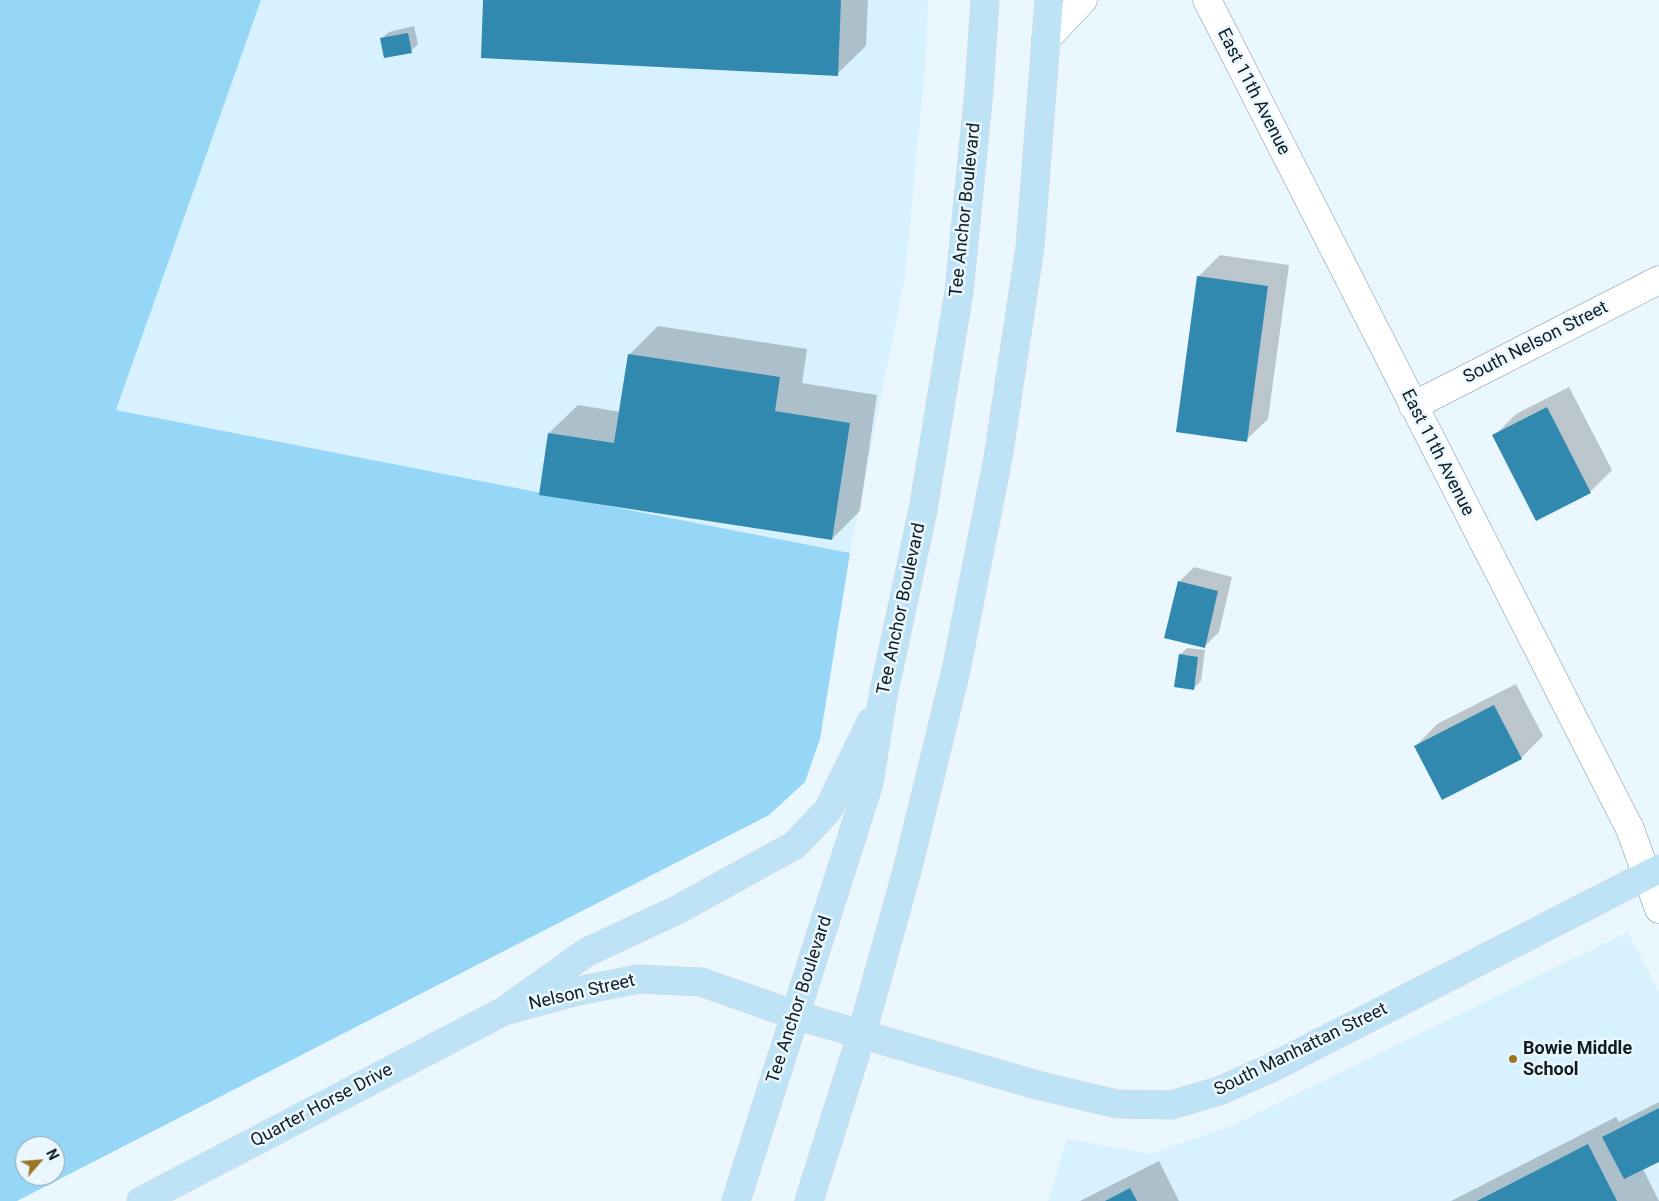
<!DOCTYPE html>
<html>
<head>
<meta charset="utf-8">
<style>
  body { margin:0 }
  #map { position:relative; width:1659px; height:1201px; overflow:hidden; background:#eaf7ff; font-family:Roboto,sans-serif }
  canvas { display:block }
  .north { position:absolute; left:15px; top:1136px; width:50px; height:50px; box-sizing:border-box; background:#eaf7ff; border:1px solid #929fa7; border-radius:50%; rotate:63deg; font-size:14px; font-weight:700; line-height:20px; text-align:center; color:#0f1c22 }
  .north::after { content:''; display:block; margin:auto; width:18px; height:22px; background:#9d7522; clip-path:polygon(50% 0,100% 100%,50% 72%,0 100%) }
</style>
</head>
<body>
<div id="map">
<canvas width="1659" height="1201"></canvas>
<div class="north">N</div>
</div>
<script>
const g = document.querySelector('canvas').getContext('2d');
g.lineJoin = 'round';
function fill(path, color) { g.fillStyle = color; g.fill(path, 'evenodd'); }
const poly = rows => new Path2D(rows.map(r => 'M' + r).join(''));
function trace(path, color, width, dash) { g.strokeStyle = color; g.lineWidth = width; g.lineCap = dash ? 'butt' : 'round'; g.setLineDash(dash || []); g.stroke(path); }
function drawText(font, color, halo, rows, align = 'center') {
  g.font = font + ' Roboto,sans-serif'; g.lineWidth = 5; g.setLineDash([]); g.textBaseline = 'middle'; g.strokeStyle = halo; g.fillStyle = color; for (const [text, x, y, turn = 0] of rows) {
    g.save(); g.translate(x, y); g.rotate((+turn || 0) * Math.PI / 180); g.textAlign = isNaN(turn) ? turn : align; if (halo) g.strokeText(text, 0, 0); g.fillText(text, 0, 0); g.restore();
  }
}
const built = poly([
  [261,0,928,0,926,58,905,276,850,553,116,410],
  [1628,932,1659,992,1659,1201,1048,1201,1067,1139,1151,1154,1231,1126]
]);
const green = poly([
  [0,0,261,0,116,410,850,553,820,739,805,782,769,815,17,1201,0,1201],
  [25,1146,55,1146,55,1176,25,1176]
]);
const shadow = poly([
  [485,0,868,0,866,46,837,74],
  [414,26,418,44,411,51,381,39,389,32],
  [1220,255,1289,265,1268,419,1246,440,1198,277],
  [658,326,807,349,802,383,877,395,860,511,832,539,549,433,578,405,621,412,630,354],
  [1569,387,1612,470,1590,492,1494,436,1516,414],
  [1194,567,1232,577,1219,632,1204,647,1179,582],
  [1187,648,1205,650,1201,681,1194,688,1180,655],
  [1516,684,1543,736,1521,758,1416,746,1437,724],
  [1659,1102,1659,1160,1643,1169,1659,1201,1451,1201,1616,1117,1619,1122],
  [1159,1161,1179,1201,1080,1201]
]);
const building = poly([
  [483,0,841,0,838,76,481,58],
  [408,33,412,53,384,58,380,38],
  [1197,276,1268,286,1247,442,1176,432],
  [628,354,780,377,775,411,850,423,832,540,539,495,548,433,614,443],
  [1547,407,1591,493,1536,521,1492,435],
  [1178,581,1218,591,1205,648,1164,638],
  [1179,654,1198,657,1194,690,1174,687],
  [1494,705,1522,759,1442,800,1414,746],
  [1659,1108,1659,1162,1624,1179,1602,1137],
  [1588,1144,1617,1201,1477,1201],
  [1130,1188,1137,1201,1105,1201]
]);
const minor = poly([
  [1207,0,1630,829,1659,909],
  [1046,39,1083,0],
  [1413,406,1659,280]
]);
const major = poly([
  [504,1011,578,991,638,979,701,982,795,1015,1037,1085,1117,1104,1171,1105,1219,1091,1271,1068,1659,869],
  [141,1201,504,1011,587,952,677,910,795,845,828,810,871,722],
  [736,1201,869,783,883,696,923,510,959,292,979,90,985,0],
  [809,1201,862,1033,908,867,956,670,998,458,1030,247,1049,0]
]);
const markers = [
  [1513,1059,5,"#9d7522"]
];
const streetNames = [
  ["East 11th Avenue",1253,92,63],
  ["Tee Anchor Boulevard",966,210,-84],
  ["South Nelson Street",1536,343,-27],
  ["East 11th Avenue",1437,453,63],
  ["Tee Anchor Boulevard",902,609,-78],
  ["Nelson Street",582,993,-13],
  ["Tee Anchor Boulevard",800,1000,-72],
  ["South Manhattan Street",1301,1050,-26],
  ["Quarter Horse Drive",322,1106,-28]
];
const poiNames = [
  ["Bowie Middle",1523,1049],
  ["School",1523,1070]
];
fill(built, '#d8f1ff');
fill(green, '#96d7f8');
fill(shadow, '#0003');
fill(building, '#3189b0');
trace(minor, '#7696a7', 29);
trace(major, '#d4d6d7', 29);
trace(minor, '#fff', 28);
trace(major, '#bee3f7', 28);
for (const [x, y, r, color] of markers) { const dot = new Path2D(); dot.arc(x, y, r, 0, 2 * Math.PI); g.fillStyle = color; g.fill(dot); trace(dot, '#eaf7ff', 2); }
drawText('18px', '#0f1c22', '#eaf7ff', streetNames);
drawText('bold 18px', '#0f1c22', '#eaf7ff', poiNames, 'left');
</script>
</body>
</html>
